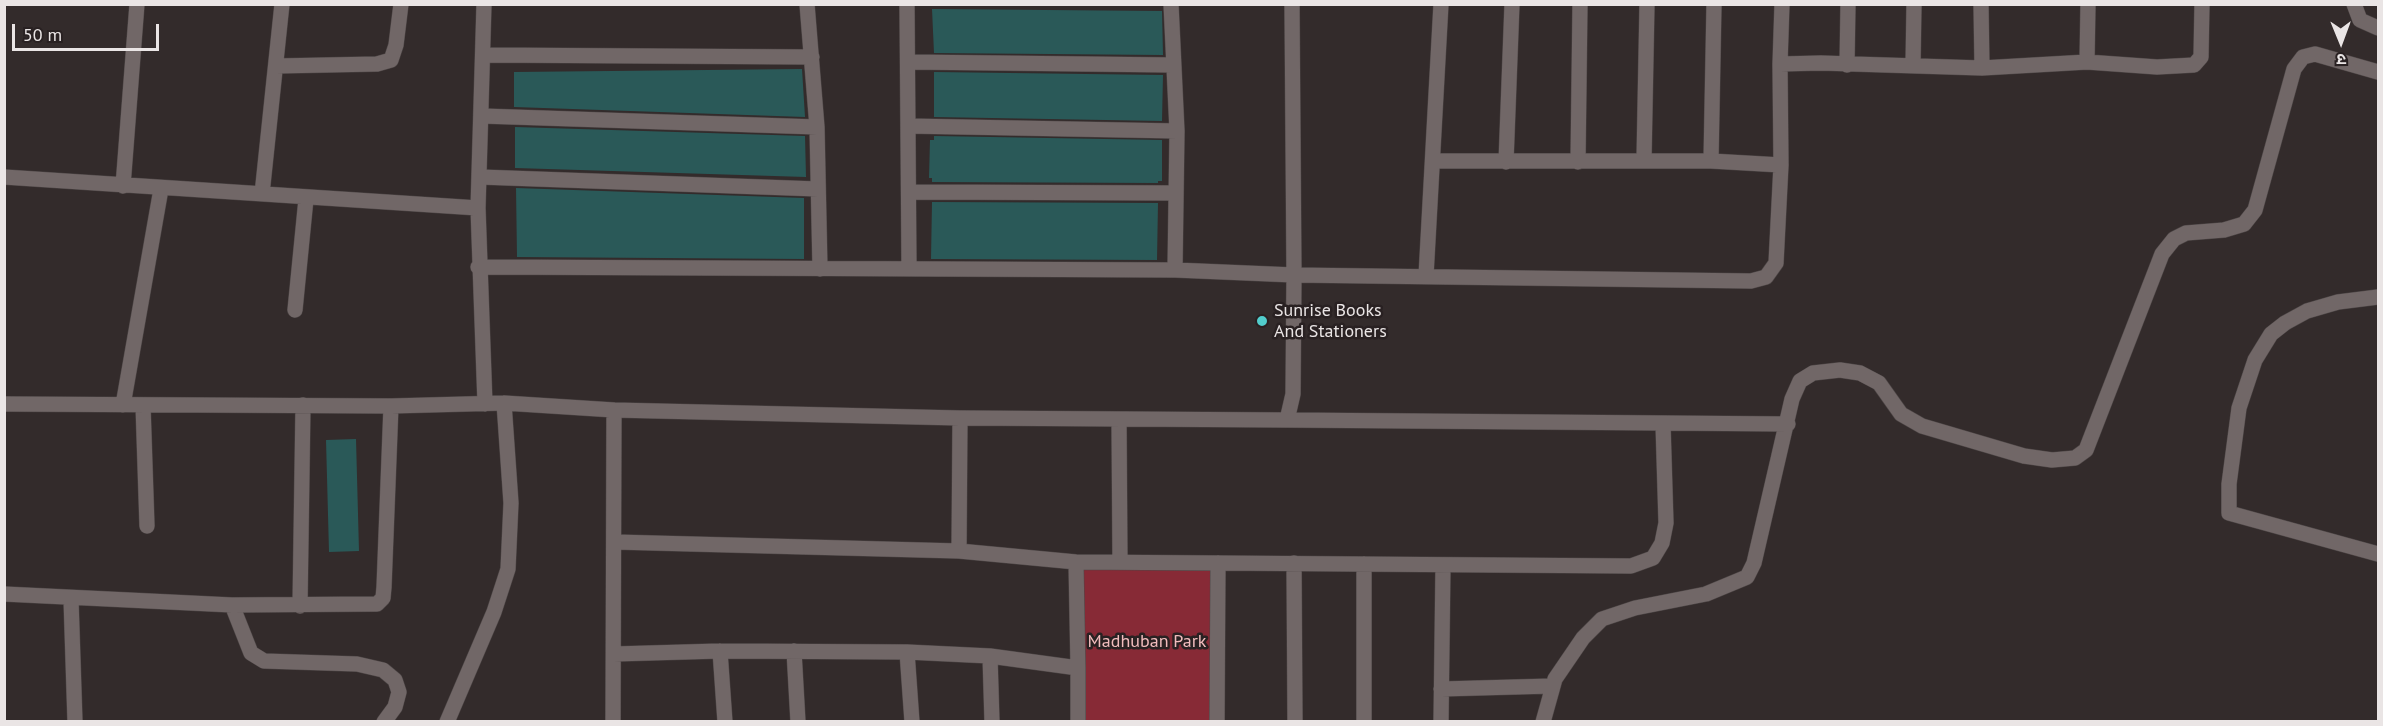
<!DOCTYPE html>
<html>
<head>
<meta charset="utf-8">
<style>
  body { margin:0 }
  #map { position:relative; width:2383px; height:726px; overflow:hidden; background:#332b2b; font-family:"PT Sans","Noto Sans Devanagari",sans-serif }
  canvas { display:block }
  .frame { position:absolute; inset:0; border:6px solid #eae5e5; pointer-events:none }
  .north { position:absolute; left:2311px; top:12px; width:60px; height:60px; -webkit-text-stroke:4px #292122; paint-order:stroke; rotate:179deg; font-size:16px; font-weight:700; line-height:24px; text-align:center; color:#eae5e5 }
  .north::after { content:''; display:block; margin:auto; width:21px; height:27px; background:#eae5e5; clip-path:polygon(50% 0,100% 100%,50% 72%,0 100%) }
  .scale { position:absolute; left:12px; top:24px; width:147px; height:27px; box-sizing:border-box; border:3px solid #eae5e5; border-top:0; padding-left:8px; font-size:18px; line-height:21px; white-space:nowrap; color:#eae5e5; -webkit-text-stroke:4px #292122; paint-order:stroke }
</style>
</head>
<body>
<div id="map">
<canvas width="2383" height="726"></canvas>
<div class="frame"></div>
<div class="north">उ</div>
<div class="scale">50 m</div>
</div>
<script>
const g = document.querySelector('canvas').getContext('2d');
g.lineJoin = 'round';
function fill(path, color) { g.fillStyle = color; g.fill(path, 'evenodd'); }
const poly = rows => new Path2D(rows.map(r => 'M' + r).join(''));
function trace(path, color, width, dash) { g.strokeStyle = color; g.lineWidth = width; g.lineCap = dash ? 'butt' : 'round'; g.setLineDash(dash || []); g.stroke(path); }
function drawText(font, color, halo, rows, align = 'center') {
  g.font = font + ' "PT Sans",sans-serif'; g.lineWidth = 5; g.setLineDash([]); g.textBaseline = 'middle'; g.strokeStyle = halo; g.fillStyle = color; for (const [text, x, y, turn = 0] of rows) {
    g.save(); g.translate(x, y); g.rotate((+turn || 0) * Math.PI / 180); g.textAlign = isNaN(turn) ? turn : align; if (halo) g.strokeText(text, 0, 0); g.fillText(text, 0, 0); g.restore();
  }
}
const green = poly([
  [1076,562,1218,563,1217,721,1078,721]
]);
const building = poly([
  [932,9,1162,11,1163,55,934,53],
  [802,69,805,117,514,107,514,72],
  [934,72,1163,75,1162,121,934,117],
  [515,127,805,136,806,177,515,168],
  [934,136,1162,140,1162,181,1158,181,1158,183,932,182,932,178,929,178,930,140,934,140],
  [516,188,804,198,804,259,517,257],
  [932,202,1158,203,1157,260,931,259],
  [356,439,359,551,329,552,326,440]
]);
const minor = poly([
  [484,4,478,208,485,404],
  [807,4,817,127,820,269],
  [907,4,909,267],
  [1171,4,1177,131,1175,270],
  [1981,4,1982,68],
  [2354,4,2360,20,2378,28],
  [484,55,812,57],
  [908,62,1173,65],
  [2087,62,2088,4],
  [1780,64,1782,4],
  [1847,65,1848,4],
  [1913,65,1914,4],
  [276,66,377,64,391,60,396,45,401,4],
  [482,116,817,127],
  [908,126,1177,131],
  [1644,160,1647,4],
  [1433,161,1711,161,1781,165],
  [1711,161,1714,4],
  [1506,162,1512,4],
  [1578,162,1580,4],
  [4,177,478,208],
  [480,177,818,189],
  [123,186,137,4],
  [910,192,1176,193],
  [262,194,282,4],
  [478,267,1175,270,1294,275,1751,281,1766,277,1776,263,1781,165,1780,64,1821,63,1982,68,2087,62,2157,67,2194,65,2201,57,2202,4],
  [1426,276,1441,4],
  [2378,297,2338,302,2307,311,2285,323,2271,334,2255,360,2239,408,2229,484,2229,513,2378,554],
  [295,310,306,199],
  [4,404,391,406,504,403,614,410,613,722],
  [123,405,161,189],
  [143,405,147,526],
  [614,410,960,418,1287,420,1293,394,1294,275,1292,4],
  [1119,419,1120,562],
  [1287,420,1788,424],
  [615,542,959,551,1076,562,1631,566,1653,558,1662,543,1666,523,1663,424],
  [959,551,960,418],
  [1076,562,1078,668],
  [1294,563,1295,722],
  [4,594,232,605,377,604,383,598,384,587,391,406],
  [71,599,75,722],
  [232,605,251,653,264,661,357,664,383,670,395,680,399,692,395,707,384,722],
  [300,606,303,405],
  [720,651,725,722],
  [794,651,798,722],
  [907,652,912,722],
  [614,654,720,651,907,652,990,656,1078,668,1078,722],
  [990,656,992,722],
  [1441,689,1552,686],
  [447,722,494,612,508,569,511,503,504,403],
  [1217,722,1218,563],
  [1364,722,1364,564],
  [1441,722,1443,565],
  [1543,722,1555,679,1583,638,1602,619,1635,608,1706,594,1747,577,1754,563,1792,399,1800,381,1813,373,1840,370,1860,373,1879,383,1901,414,1922,426,2024,456,2052,460,2075,458,2086,450,2162,254,2174,239,2186,233,2224,230,2244,224,2255,210,2294,69,2303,57,2315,54,2378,72]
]);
const markers = [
  [1262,321,6,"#52cdcc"]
];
const poiNames = [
  ["Sunrise Books",1274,311],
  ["And Stationers",1274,332]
];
const parkNames = [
  ["Madhuban Park",1147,642]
];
fill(green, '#872a36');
fill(building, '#2a5958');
trace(minor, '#4d4646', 16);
trace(minor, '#716767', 15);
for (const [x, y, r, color] of markers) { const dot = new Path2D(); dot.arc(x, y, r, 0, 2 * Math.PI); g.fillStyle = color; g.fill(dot); trace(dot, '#292122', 2); }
drawText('18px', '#eae5e5', '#292122', poiNames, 'left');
drawText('18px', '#f2bcbd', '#292122', parkNames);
</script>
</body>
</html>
